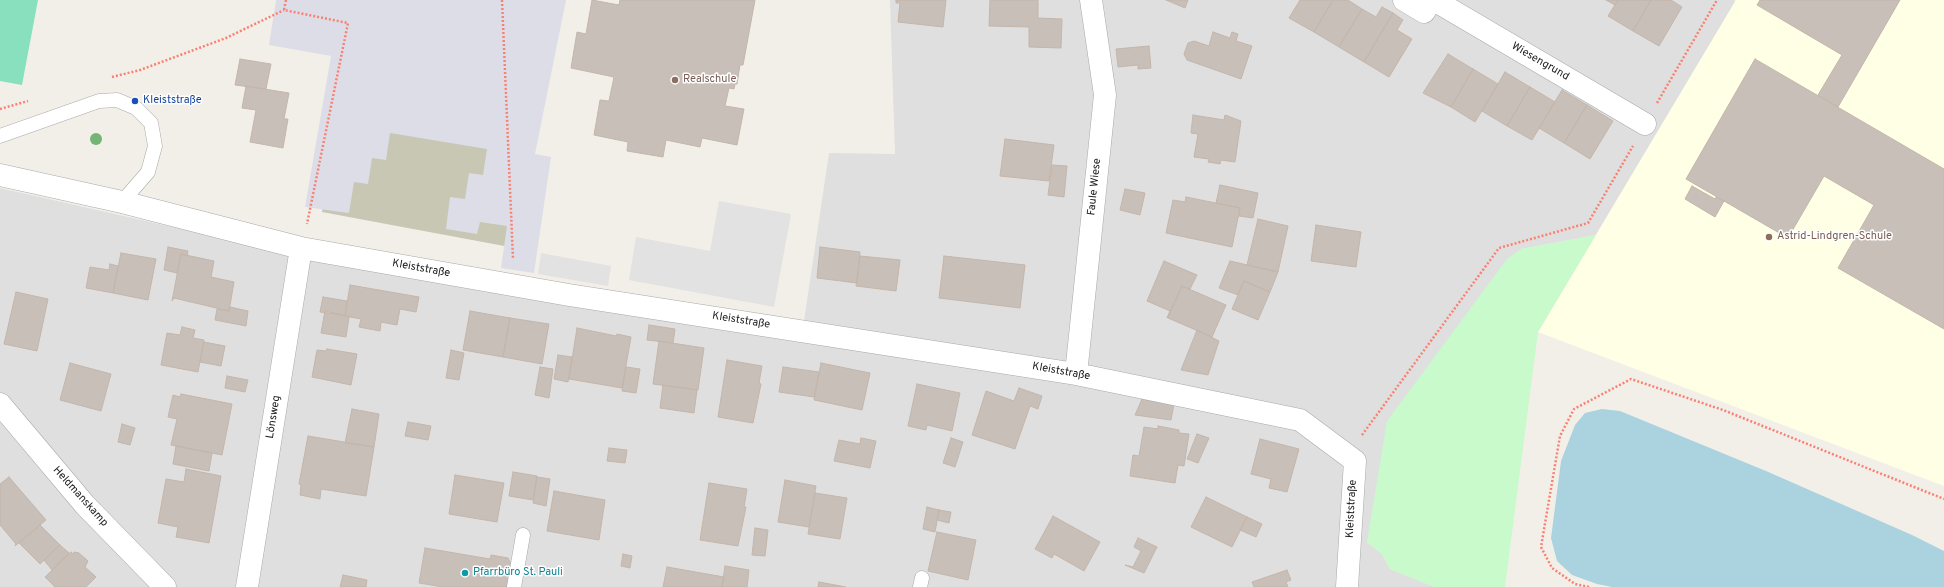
<!DOCTYPE html>
<html>
<head>
<meta charset="utf-8">
<style>
  body { margin:0 }
  canvas { display:block; background:#f2efe9 }
</style>
</head>
<body>
<canvas width="1944" height="587"></canvas>
<script>
const g = document.querySelector('canvas').getContext('2d');
g.lineJoin = 'round';
function fill(path, color) { g.fillStyle = color; g.fill(path, 'evenodd'); }
const poly = rows => new Path2D(rows.map(r => 'M' + r).join(''));
function trace(path, color, width, dash) { g.strokeStyle = color; g.lineWidth = width; g.lineCap = dash ? 'butt' : 'round'; g.setLineDash(dash || []); g.stroke(path); }
function drawText(font, color, halo, rows, align = 'center') {
  g.font = font + ' Overpass,sans-serif'; g.lineWidth = 3; g.setLineDash([]); g.textBaseline = 'middle'; g.strokeStyle = halo; g.fillStyle = color; for (const [text, x, y, turn = 0] of rows) {
    g.save(); g.translate(x, y); g.rotate((+turn || 0) * Math.PI / 180); g.textAlign = isNaN(turn) ? turn : align; if (halo) g.strokeText(text, 0, 0); g.fillText(text, 0, 0); g.restore();
  }
}
const residential = poly([
  [890,0,1734,0,1735,2,1596,235,1521,249,1367,542,1382,554,1390,569,1435,587,0,587,0,188,247,244,801,341,829,153,895,154]
]);
const education = poly([
  [1736,0,1944,0,1944,486,1538,332]
]);
const construction = poly([
  [357,27,550,63,515,248,322,212]
]);
const park = poly([
  [1596,235,1538,332,1505,587,1434,587,1390,569,1382,554,1367,542,1387,421,1507,259,1521,249]
]);
const pitch = poly([
  [0,0,38,0,22,85,0,81]
]);
const parking = poly([
  [719,201,791,214,774,307,629,280,636,237,710,251],
  [541,253,611,266,608,286,538,274]
]);
const plaza = poly([
  [276,0,566,0,535,154,551,157,534,273,501,268,507,226,480,222,477,234,446,229,450,197,465,199,469,173,483,175,487,149,390,133,386,160,372,158,368,184,354,182,349,213,305,207,331,56,269,45]
]);
const water = poly([
  [1602,409,1620,411,1766,471,1912,535,1944,551,1944,587,1612,587,1597,584,1572,575,1557,561,1551,538,1561,461,1575,425,1585,413]
]);
const building = poly([
  [592,0,619,5,620,0,755,0,743,65,740,65,737,84,735,84,734,89,729,88,725,106,744,109,737,145,702,138,700,147,666,140,663,157,627,151,628,142,594,135,600,100,609,101,614,77,571,68,577,32,586,34,592,0],
  [896,0,946,0,943,27,898,22,900,3,896,3,896,0],
  [990,0,1038,0,1038,18,1062,19,1061,48,1029,47,1029,27,989,26,990,0],
  [1166,0,1188,0,1185,8,1166,0],
  [1300,0,1333,0,1314,32,1289,18,1300,0],
  [1333,0,1348,0,1362,9,1339,47,1314,32,1333,0],
  [1606,0,1618,0,1615,5,1606,0],
  [1618,0,1651,0,1633,31,1608,16,1618,0],
  [1651,0,1671,0,1682,7,1659,46,1633,31,1651,0],
  [1760,0,1900,0,1838,107,1818,95,1842,55,1757,5,1760,0],
  [1382,7,1393,13,1364,62,1339,47,1362,9,1376,17,1382,7],
  [1393,13,1403,20,1397,30,1412,39,1389,77,1364,62,1393,13],
  [1213,32,1230,38,1232,32,1238,34,1236,41,1252,46,1241,79,1187,60,1184,54,1188,43,1194,41,1209,46,1213,32],
  [1149,46,1151,68,1138,69,1138,65,1118,67,1116,49,1149,46],
  [1448,54,1473,69,1451,107,1423,93,1448,54],
  [240,59,271,64,266,89,235,85,240,59],
  [1755,59,1944,169,1944,329,1838,268,1874,205,1824,176,1788,238,1686,179,1755,59],
  [1473,69,1498,84,1475,122,1451,107,1473,69],
  [1505,72,1530,87,1507,126,1482,111,1505,72],
  [246,86,289,93,284,119,288,119,283,148,250,142,256,110,242,108,246,86],
  [1530,87,1555,102,1532,140,1507,126,1530,87],
  [1562,90,1587,105,1564,143,1539,128,1562,90],
  [1587,105,1613,121,1590,159,1564,143,1587,105],
  [1193,115,1224,120,1225,115,1241,121,1235,162,1221,160,1220,164,1208,162,1209,159,1194,157,1198,134,1191,133,1193,115],
  [1005,139,1054,145,1049,181,1000,176,1005,139],
  [1052,165,1067,166,1064,197,1048,195,1052,165],
  [1220,185,1258,193,1253,218,1239,216,1240,208,1216,203,1220,185],
  [1692,186,1715,199,1716,197,1724,201,1715,217,1685,199,1692,186],
  [1125,189,1145,193,1140,215,1120,210,1125,189],
  [1186,197,1240,208,1232,247,1166,233,1173,200,1185,202,1186,197],
  [1258,219,1288,226,1278,272,1247,265,1258,219],
  [1316,225,1361,232,1356,267,1311,261,1316,225],
  [168,247,188,251,187,256,181,254,177,273,164,270,168,247],
  [820,247,860,252,857,283,817,278,820,247],
  [121,253,156,259,148,300,113,293,121,253],
  [181,254,214,261,211,277,234,282,229,311,174,298,172,301,181,254],
  [860,256,900,260,896,291,856,286,860,256],
  [944,256,1025,265,1020,308,939,298,944,256],
  [1164,261,1197,275,1190,289,1182,286,1167,318,1170,311,1147,301,1164,261],
  [1230,261,1278,272,1270,292,1244,281,1238,295,1219,288,1230,261],
  [110,264,118,266,113,293,86,288,90,267,109,270,110,264],
  [1244,281,1270,292,1258,320,1232,309,1244,281],
  [350,285,419,297,416,312,400,309,397,325,381,322,380,331,359,327,361,319,345,316,350,285],
  [1182,286,1226,305,1212,337,1168,318,1182,286],
  [16,292,48,299,37,351,4,344,16,292],
  [323,297,347,301,345,315,320,312,323,297],
  [230,307,248,311,246,326,215,320,217,309,229,311,230,307],
  [325,311,349,317,346,337,321,333,325,311],
  [470,311,510,318,503,357,463,350,470,311],
  [510,318,549,324,542,364,503,357,510,318],
  [649,325,675,329,673,343,647,340,649,325],
  [182,327,195,330,193,338,204,340,198,372,161,365,167,333,180,335,182,327],
  [577,328,616,336,617,334,631,337,622,388,569,379,577,328],
  [1197,330,1219,341,1208,375,1181,370,1197,330],
  [659,341,704,348,698,390,653,384,659,341],
  [204,342,225,346,221,366,200,362,204,342],
  [327,349,357,354,351,385,312,377,317,350,326,351,327,349],
  [451,350,464,353,459,380,446,378,451,350],
  [558,355,572,357,568,382,554,379,558,355],
  [727,360,762,366,759,383,761,384,753,423,718,417,727,360],
  [70,363,111,374,101,411,60,400,70,363],
  [821,363,870,373,862,410,814,400,821,363],
  [540,367,553,369,549,398,535,395,540,367],
  [626,367,640,369,636,393,622,391,626,367],
  [783,367,819,372,814,397,779,392,783,367],
  [227,376,248,380,245,392,225,388,227,376],
  [917,384,960,393,952,431,927,425,926,430,908,426,917,384],
  [663,385,697,390,694,413,660,408,663,385],
  [1019,388,1042,396,1038,409,1030,406,1015,449,972,435,986,391,1014,401,1019,388],
  [181,394,232,404,222,455,171,445,177,419,168,417,173,395,180,397,181,394],
  [1142,399,1174,404,1171,420,1135,415,1142,399],
  [352,409,379,414,374,447,345,443,352,409],
  [408,422,431,426,428,440,405,436,408,422],
  [122,424,135,428,130,445,118,442,122,424],
  [1158,426,1179,430,1179,433,1189,434,1184,466,1178,465,1175,483,1130,476,1133,455,1139,456,1144,427,1158,429,1158,426],
  [1197,434,1209,438,1198,463,1187,459,1197,434],
  [308,436,374,447,366,496,321,489,320,499,300,495,301,485,299,484,308,436],
  [861,438,876,441,870,468,834,461,839,440,860,444,861,438],
  [951,438,963,442,955,467,943,463,951,438],
  [1260,439,1299,449,1287,492,1269,488,1271,479,1251,474,1260,439],
  [176,446,212,453,209,471,173,464,176,446],
  [609,448,627,450,625,463,607,461,609,448],
  [186,469,221,476,209,543,176,537,178,527,158,523,166,479,184,482,186,469],
  [513,472,537,476,533,500,509,496,513,472],
  [455,475,504,483,497,522,449,514,455,475],
  [9,477,46,520,15,546,16,544,0,525,0,484,9,477],
  [537,477,550,479,546,506,533,503,537,477],
  [785,480,816,486,809,527,778,522,785,480],
  [709,483,747,489,744,507,746,507,738,546,700,540,709,483],
  [554,491,605,500,599,540,547,531,554,491],
  [815,493,847,498,840,539,808,534,815,493],
  [1206,497,1247,517,1232,547,1191,527,1206,497],
  [927,507,939,510,935,532,923,529,927,507],
  [939,510,951,512,949,523,937,520,939,510],
  [1053,516,1100,542,1084,571,1054,554,1052,558,1035,549,1053,516],
  [1247,517,1262,524,1256,537,1240,530,1247,517],
  [40,525,60,545,40,564,19,543,40,525],
  [755,528,768,530,765,556,752,555,755,528],
  [937,532,976,540,968,580,928,571,937,532],
  [1138,538,1157,547,1144,573,1125,565,1133,567,1141,551,1134,547,1138,538],
  [60,545,69,553,52,570,44,560,60,545],
  [425,548,490,559,491,555,508,558,511,564,507,587,443,587,419,583,425,548],
  [71,552,73,554,74,552,79,553,88,561,85,567,96,577,86,587,55,587,45,577,71,552],
  [623,554,632,556,630,568,621,566,623,554],
  [725,566,749,570,747,587,722,587,725,566],
  [667,567,724,577,722,587,663,587,667,567],
  [1287,570,1291,580,1286,582,1288,587,1254,587,1252,582,1287,570],
  [343,575,367,580,366,587,340,587,343,575],
  [819,582,846,587,818,587,819,582]
]);
const path = poly([
  [286,0,284,10,348,23,307,224],
  [502,0,513,259],
  [112,77,140,70,226,38,284,10],
  [1657,103,1717,0],
  [0,109,28,101],
  [1362,435,1499,248,1588,223,1633,146],
  [1589,587,1575,584,1552,568,1541,547,1560,436,1574,409,1631,379,1723,410,1944,499]
]);
const service = poly([
  [0,136,99,101,117,100,136,108,151,123,155,146,148,172,122,202],
  [514,587,523,535],
  [920,587,922,578]
]);
const minor = poly([
  [1404,0,1424,12,1432,0],
  [1434,0,1645,124],
  [0,175,122,202,301,248,569,295,1076,374,1300,420,1355,461,1347,587],
  [1076,374,1105,95,1091,0],
  [0,404,85,505,165,587],
  [247,587,301,248]
]);
const trees = [
  [96,139]
];
const markers = [
  [675,80,4,"#8d6e63"],
  [135,101,4,"#1a4fb4"],
  [1769,237,4,"#8d6e63"],
  [465,573,4,"#0f9aa8"]
];
const streetNames = [
  ["Wiesengrund",1540,62,30],
  ["Faule Wiese",1095,187,-84],
  ["Kleiststraße",421,269,10],
  ["Kleiststraße",741,321,9],
  ["Kleiststraße",1061,372,10],
  ["Lönsweg",274,417,-81],
  ["Heldmanskamp",80,497,48],
  ["Kleiststraße",1352,509,-87]
];
const educationNames = [
  ["Realschule",683,80],
  ["Astrid-Lindgren-Schule",1777,237]
];
const transitNames = [
  ["Kleiststraße",143,101]
];
const cultureNames = [
  ["Pfarrbüro St. Pauli",473,573]
];
fill(residential, '#e0dfdf');
fill(education, '#ffffe5');
fill(construction, '#c7c7b4');
fill(park, '#c8facc');
fill(pitch, '#88e0be');
fill(parking, '#e2e2e2');
fill(plaza, '#dddde8');
fill(water, '#aad3df');
fill(building, '#c7bfb8');
trace(building, '#c4b6ab', 1);
trace(service, '#a9a9a9', 15);
trace(minor, '#a9a9a9', 23);
trace(path, '#fa8072', 2.5, [2, 2]);
trace(service, '#fff', 14);
trace(minor, '#fff', 22);
g.fillStyle = '#74b475';
for (const [x, y] of trees) { g.beginPath(); g.arc(x, y, 6, 0, 2 * Math.PI); g.fill(); }
for (const [x, y, r, color] of markers) { const dot = new Path2D(); dot.arc(x, y, r, 0, 2 * Math.PI); g.fillStyle = color; g.fill(dot); trace(dot, '#fff', 1.5); }
drawText('11px', '#222', '#fff', streetNames);
drawText('11px', '#785e54', '#fff', educationNames, 'left');
drawText('11px', '#164399', '#fff', transitNames, 'left');
drawText('11px', '#0d838f', '#fff', cultureNames, 'left');
</script>
</body>
</html>
